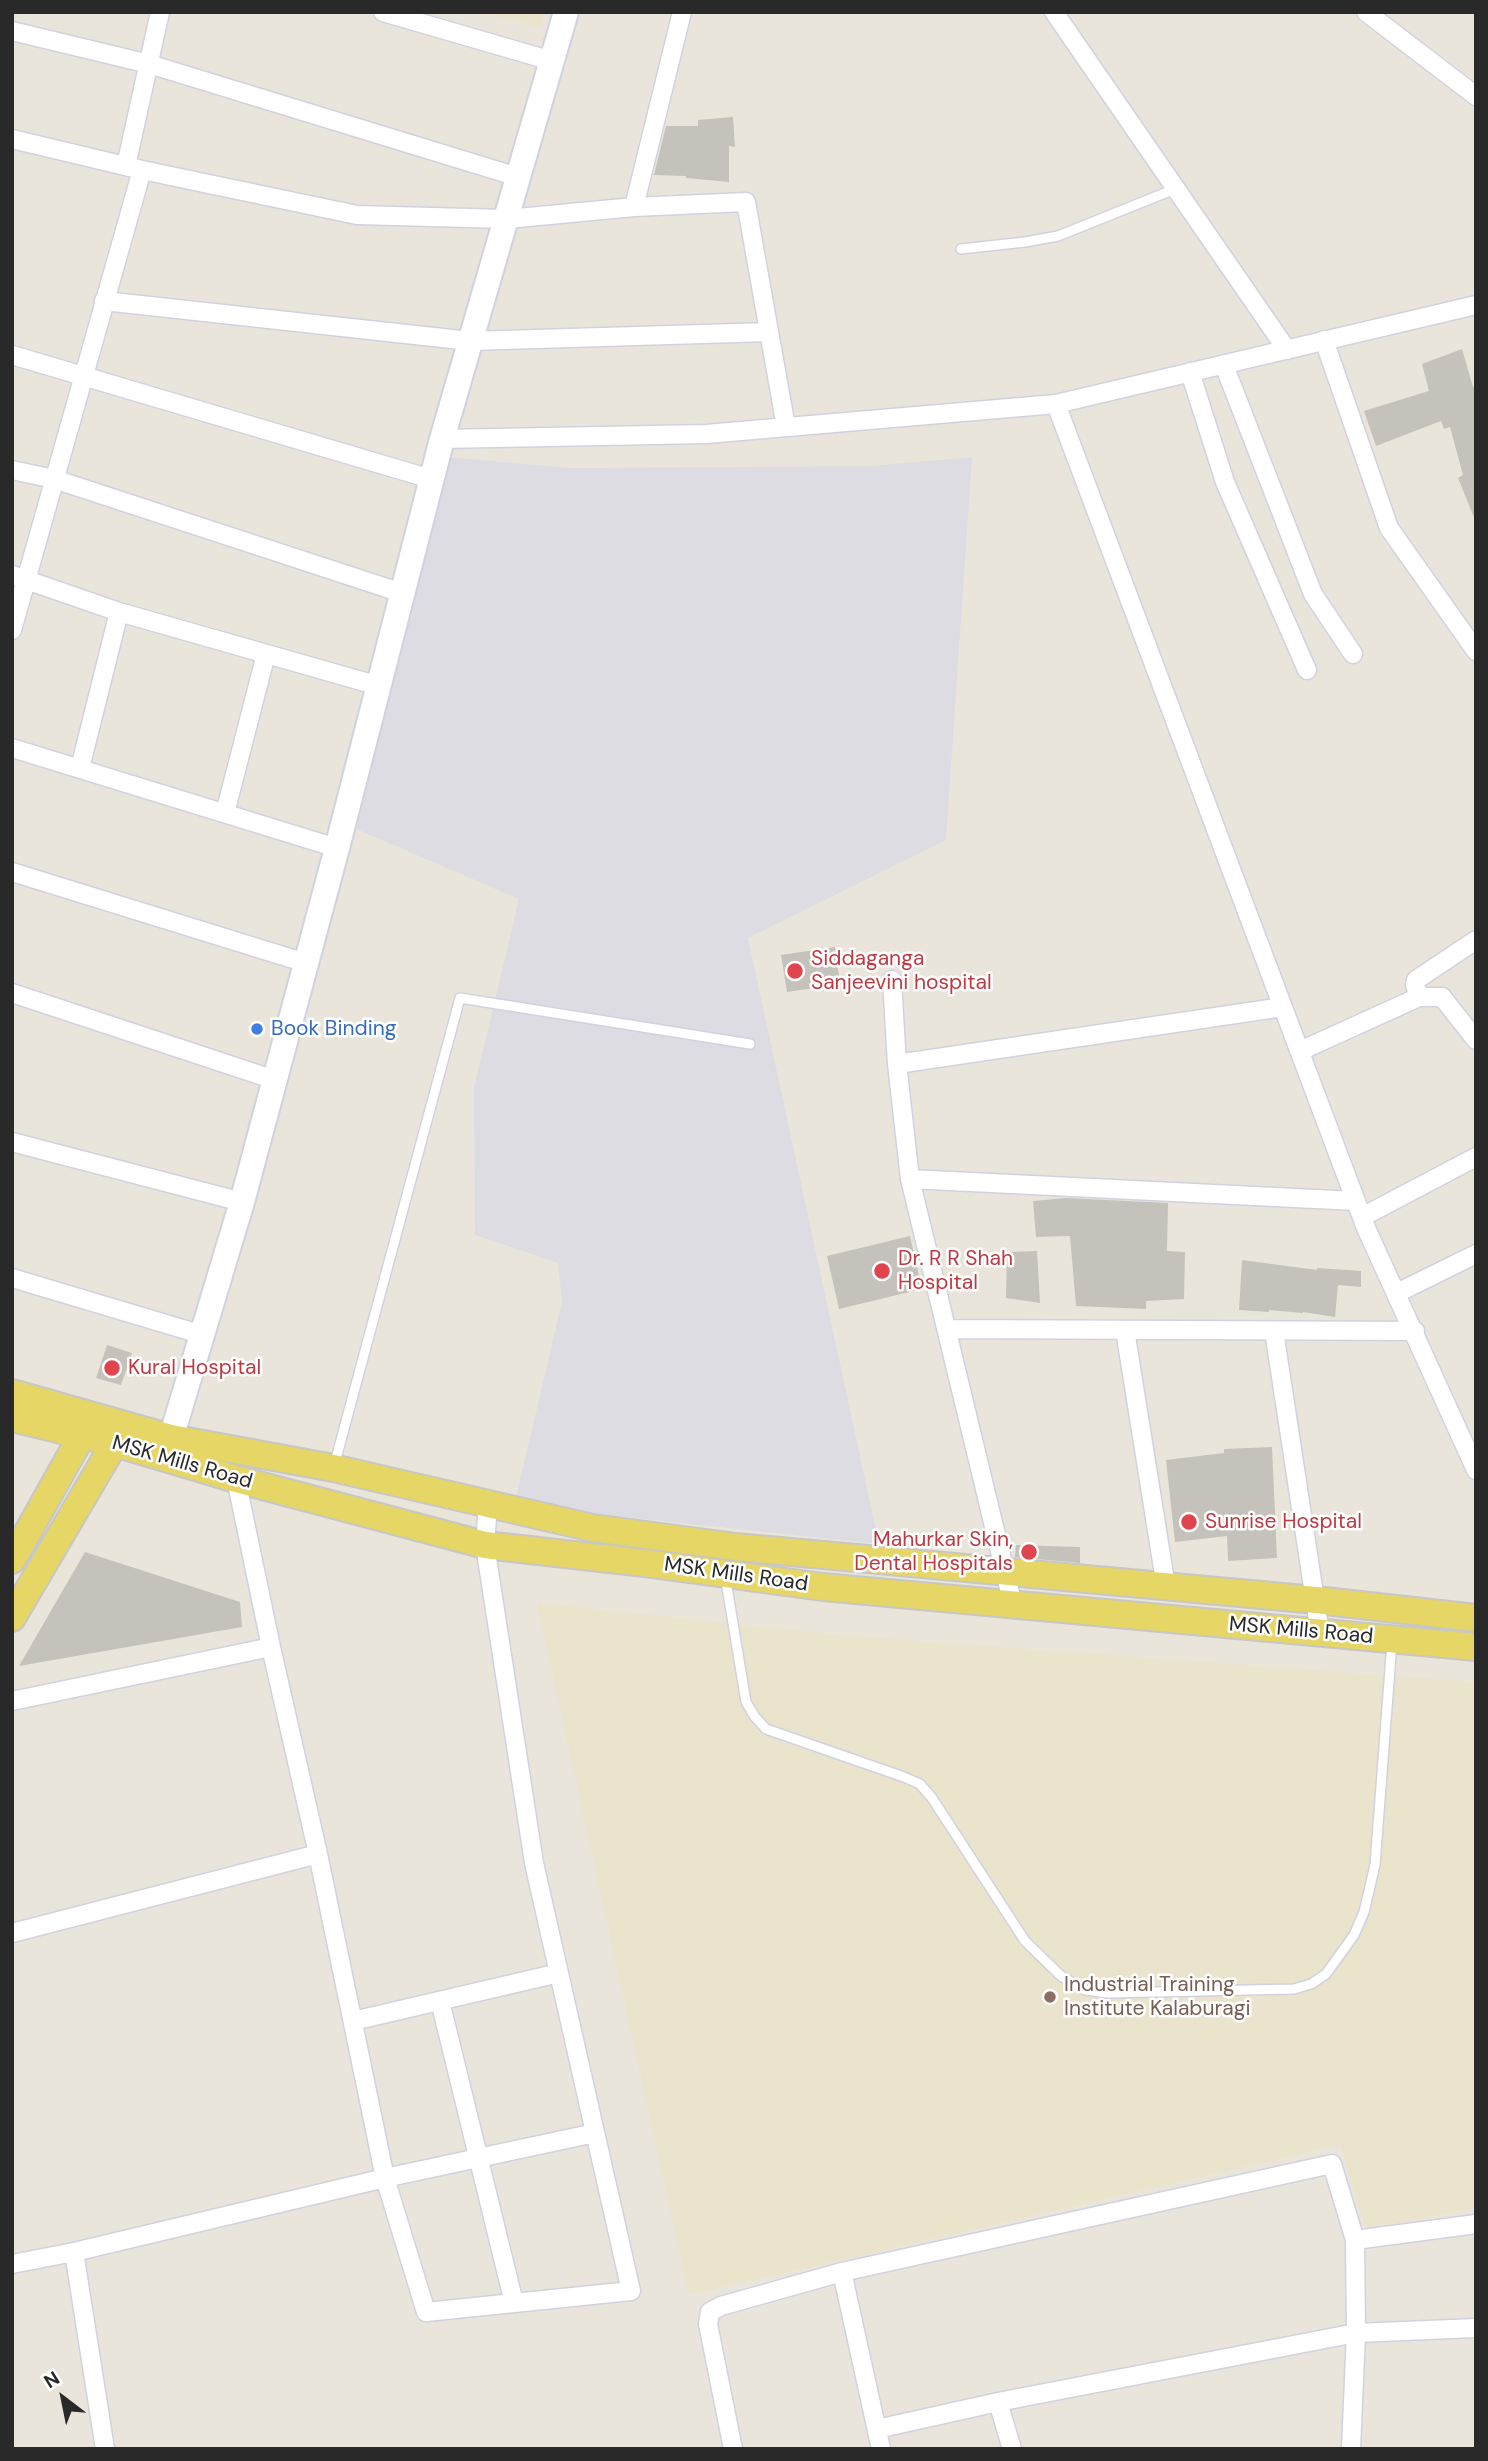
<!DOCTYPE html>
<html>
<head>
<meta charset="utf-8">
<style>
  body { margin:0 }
  #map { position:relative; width:1488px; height:2461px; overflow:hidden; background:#eae5db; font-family:"DM Sans",sans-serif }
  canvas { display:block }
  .frame { position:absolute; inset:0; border:14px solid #292929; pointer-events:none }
  .north { position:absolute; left:28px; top:2363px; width:70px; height:70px; -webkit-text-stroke:5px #fff; paint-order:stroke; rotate:328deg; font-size:19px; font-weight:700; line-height:28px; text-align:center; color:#292929 }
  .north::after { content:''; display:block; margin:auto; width:24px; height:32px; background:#292929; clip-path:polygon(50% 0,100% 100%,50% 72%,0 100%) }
</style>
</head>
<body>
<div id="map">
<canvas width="1488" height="2461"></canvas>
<div class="frame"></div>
<div class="north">N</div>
</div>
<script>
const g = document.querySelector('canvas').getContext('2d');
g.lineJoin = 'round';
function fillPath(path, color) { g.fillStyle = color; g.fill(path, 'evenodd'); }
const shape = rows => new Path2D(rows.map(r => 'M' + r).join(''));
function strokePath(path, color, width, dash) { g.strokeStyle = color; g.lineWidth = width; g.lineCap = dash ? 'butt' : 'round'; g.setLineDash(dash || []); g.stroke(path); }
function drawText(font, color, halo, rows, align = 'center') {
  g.font = font + ' "DM Sans",sans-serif'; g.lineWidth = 5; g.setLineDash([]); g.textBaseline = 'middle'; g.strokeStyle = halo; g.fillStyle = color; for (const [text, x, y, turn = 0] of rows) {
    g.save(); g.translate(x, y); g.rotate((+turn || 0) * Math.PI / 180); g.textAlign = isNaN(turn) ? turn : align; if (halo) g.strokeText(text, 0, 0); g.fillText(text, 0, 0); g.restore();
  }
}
const industrial = shape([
  [447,457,570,468,871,466,972,457,946,840,748,938,879,1544,586,1513,516,1497,562,1302,558,1263,475,1235,474,1088,519,899,356,829]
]);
const education = shape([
  [479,12,544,12,540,27],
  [537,1603,851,1636,1476,1682,1476,2208,1366,2229,1340,2145,689,2295]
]);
const building = shape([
  [733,117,735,147,729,146,729,182,686,178,686,176,654,175,666,126,698,126,698,120],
  [1462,349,1473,387,1476,387,1475,520,1458,478,1463,475,1450,427,1444,429,1441,421,1376,446,1364,411,1429,391,1422,364],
  [835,947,840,984,787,992,781,955],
  [1066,1198,1168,1203,1167,1251,1185,1252,1184,1299,1146,1301,1146,1309,1076,1306,1070,1236,1036,1237,1033,1201],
  [910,1236,922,1289,839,1309,827,1256],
  [1037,1251,1040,1303,1006,1298,1007,1252],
  [1242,1260,1317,1270,1317,1268,1361,1271,1361,1287,1338,1285,1335,1317,1303,1312,1303,1313,1269,1310,1269,1312,1239,1310],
  [107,1345,132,1353,121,1385,96,1378],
  [1272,1447,1277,1558,1228,1561,1227,1536,1175,1542,1166,1460,1224,1453,1224,1449],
  [1016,1545,1080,1547,1080,1563,1015,1557],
  [85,1552,240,1602,242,1627,19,1666]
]);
const lane = shape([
  [961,249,1025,242,1058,236,1175,189],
  [334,1466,460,998,750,1044],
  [725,1575,746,1702,755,1717,766,1729,904,1777,920,1784,932,1798,1025,1941,1061,1976,1085,1990,1108,1993,1294,1989,1311,1984,1326,1974,1354,1935,1364,1912,1375,1865,1392,1642]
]);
const street = shape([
  [383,12,552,61],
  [1054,12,1287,350],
  [1366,12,1476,96],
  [12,31,149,64,518,177],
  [12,139,142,170,357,215,507,219,634,207,746,202,786,427],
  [126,166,160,12],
  [634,207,682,12],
  [104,301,470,341,769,332],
  [1324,340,1389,528,1476,651],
  [12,355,431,479],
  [1224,365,1313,594,1353,654],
  [1190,372,1225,482,1307,670],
  [1056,404,1366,1228,1476,1470],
  [442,439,706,434,1056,404,1476,305],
  [12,470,54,479,402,593],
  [12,575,119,612,379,686],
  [12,630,142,170],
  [12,748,337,848],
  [80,768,119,612],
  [225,813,266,654],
  [12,872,306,963],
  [892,980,897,1064,910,1179,1013,1605],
  [12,993,275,1080],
  [1419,997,1415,985,1416,980,1476,940],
  [1300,1051,1419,997,1442,997,1476,1040],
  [897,1064,1283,1007],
  [12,1142,242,1202],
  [910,1179,1356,1201],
  [1362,1217,1476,1157],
  [12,1278,203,1335],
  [1397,1293,1476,1254],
  [947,1329,1415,1331],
  [1125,1330,1166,1587],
  [1274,1331,1320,1633],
  [236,1479,271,1647,318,1854,385,2178,426,2312,631,2291,534,1863,485,1545,488,1504],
  [12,1701,271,1647],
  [12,1933,318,1854],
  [440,2001,514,2303],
  [353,2021,559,1973],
  [1355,2240,1476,2224],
  [74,2252,105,2449],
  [12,2264,74,2252,385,2178,595,2133],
  [842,2272,881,2449],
  [998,2402,1012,2449],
  [877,2429,998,2402,1356,2333,1476,2328],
  [733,2449,708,2324,710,2312,721,2306,842,2272,1332,2164,1355,2240,1356,2333,1351,2449]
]);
const secondary = shape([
  [168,1458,171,1438,242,1202,337,848,442,439,566,12]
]);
const primary = shape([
  [12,1393,171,1438,333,1468,593,1528,736,1547,1316,1600,1476,1618],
  [12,1418,115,1443,236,1479,485,1545,645,1563,823,1587,1476,1647],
  [12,1560,90,1421],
  [12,1618,123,1429]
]);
const markers = [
  [795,971,9,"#e0444e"],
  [257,1029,7,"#3f7fe0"],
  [882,1271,9,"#e0444e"],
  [112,1368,9,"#e0444e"],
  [1189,1522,9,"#e0444e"],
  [1029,1552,9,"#e0444e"],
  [1050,1997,7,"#8d6e63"]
];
const healthNames = [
  ["Siddaganga",811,959],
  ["Sanjeevini hospital",811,983],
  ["Dr. R R Shah",898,1259],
  ["Hospital",898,1283],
  ["Kural Hospital",128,1368],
  ["Sunrise Hospital",1205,1522],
  ["Mahurkar Skin,",1013,1540,"right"],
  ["Dental Hospitals",1013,1564,"right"]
];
const shopNames = [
  ["Book Binding",271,1029]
];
const streetNames = [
  ["MSK Mills Road",182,1463,16],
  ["MSK Mills Road",736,1575,8],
  ["MSK Mills Road",1301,1631,5]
];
const educationNames = [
  ["Industrial Training",1064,1985],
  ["Institute Kalaburagi",1064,2009]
];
fillPath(industrial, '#dedce3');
fillPath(education, '#eae4cc');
fillPath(building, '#c5c2bb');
strokePath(lane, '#d1d2e0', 12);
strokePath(street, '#d1d2e0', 21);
strokePath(secondary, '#d1d2e0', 28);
strokePath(primary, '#c7c7c7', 30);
strokePath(lane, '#fff', 9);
strokePath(street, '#fff', 18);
strokePath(secondary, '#fff', 24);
strokePath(primary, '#e5d665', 26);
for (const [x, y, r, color] of markers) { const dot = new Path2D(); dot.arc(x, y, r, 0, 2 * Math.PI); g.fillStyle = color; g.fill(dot); strokePath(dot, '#fff', 2.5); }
drawText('21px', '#be3a42', '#fff', healthNames, 'left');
drawText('21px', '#366cbe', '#fff', shopNames, 'left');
drawText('21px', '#292929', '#fff', streetNames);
drawText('21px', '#785e54', '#fff', educationNames, 'left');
</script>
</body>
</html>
